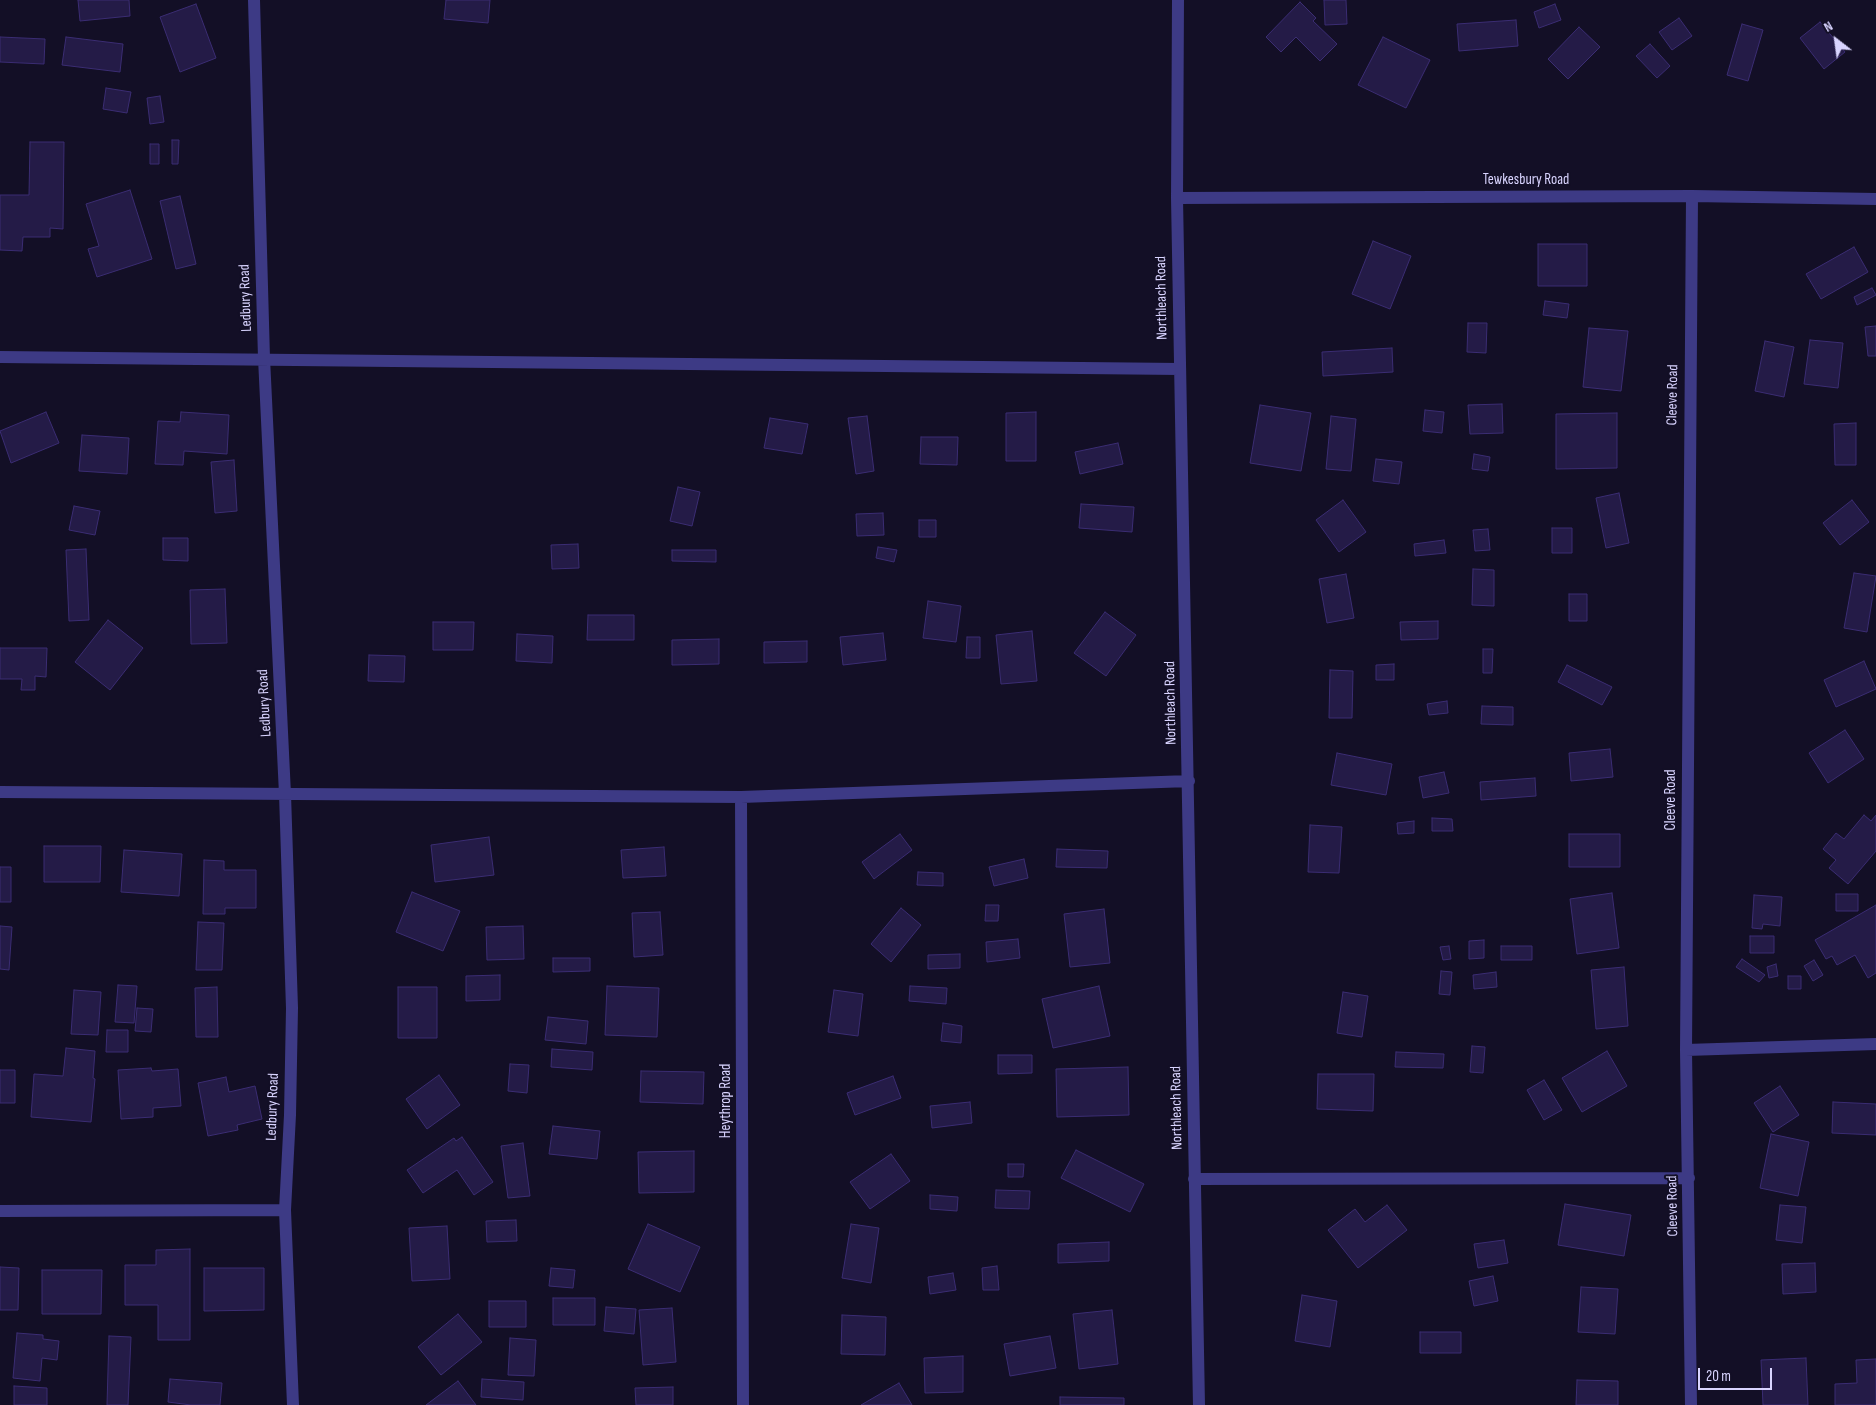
<!DOCTYPE html>
<html>
<head>
<meta charset="utf-8">
<style>
  body { margin:0 }
  #map { position:relative; width:1876px; height:1405px; overflow:hidden; background:#130f26; font-family:"Sofia Sans Condensed",sans-serif }
  canvas { display:block }
  .north { position:absolute; left:1811px; top:15px; width:50px; height:50px; -webkit-text-stroke:4px #130f26; paint-order:stroke; rotate:330deg; font-size:14px; font-weight:700; line-height:20px; text-align:center; color:#d9d4ff }
  .north::after { content:''; display:block; margin:auto; width:18px; height:22px; background:#d9d4ff; clip-path:polygon(50% 0,100% 100%,50% 72%,0 100%) }
  .scale { position:absolute; left:1698px; top:1368px; width:74px; height:22px; box-sizing:border-box; border:2px solid #d9d4ff; border-top:0; padding-left:6px; font-size:15px; line-height:18px; white-space:nowrap; color:#d9d4ff; -webkit-text-stroke:4px #130f26; paint-order:stroke }
</style>
</head>
<body>
<div id="map">
<canvas width="1876" height="1405"></canvas>
<div class="north">N</div>
<div class="scale">20 m</div>
</div>
<script>
const g = document.querySelector('canvas').getContext('2d');
g.lineJoin = 'round';
function fillPath(path, color) { g.fillStyle = color; g.fill(path, 'evenodd'); }
const shape = rows => new Path2D(rows.map(r => 'M' + r).join(''));
function strokePath(path, color, width, dash) { g.strokeStyle = color; g.lineWidth = width; g.lineCap = dash ? 'butt' : 'round'; g.setLineDash(dash || []); g.stroke(path); }
function drawText(font, color, halo, rows, align = 'center') {
  g.font = font + ' "Sofia Sans Condensed",sans-serif'; g.lineWidth = 4; g.setLineDash([]); g.textBaseline = 'middle'; g.strokeStyle = halo; g.fillStyle = color; for (const [text, x, y, turn = 0] of rows) {
    g.save(); g.translate(x, y); g.rotate((+turn || 0) * Math.PI / 180); g.textAlign = isNaN(turn) ? turn : align; if (halo) g.strokeText(text, 0, 0); g.fillText(text, 0, 0); g.restore();
  }
}
const building = shape([
  [78,0,129,0,130,16,80,21,78,0],
  [446,0,490,0,488,23,444,19,446,0],
  [1324,0,1346,0,1347,24,1325,25,1324,0],
  [1300,2,1316,18,1313,21,1337,44,1320,61,1296,37,1281,52,1266,37,1300,2],
  [196,4,216,58,180,72,160,17,196,4],
  [1555,4,1561,20,1539,28,1534,12,1555,4],
  [1679,18,1692,36,1672,50,1659,32,1679,18],
  [1516,20,1518,46,1459,51,1457,24,1516,20],
  [1820,22,1845,52,1824,69,1800,38,1820,22],
  [1742,24,1763,30,1748,81,1727,75,1742,24],
  [1579,27,1600,47,1568,79,1548,59,1579,27],
  [0,37,45,39,44,64,0,62,0,37],
  [66,37,123,44,120,72,62,65,66,37],
  [1383,37,1430,60,1406,108,1358,85,1383,37],
  [1650,44,1670,66,1657,78,1636,56,1650,44],
  [106,88,131,92,127,113,103,109,106,88],
  [160,96,164,122,150,124,147,98,160,96],
  [172,140,179,140,178,164,172,164,172,140],
  [30,142,64,142,63,229,50,228,50,237,23,237,22,251,0,250,0,195,29,195,30,142],
  [150,144,159,144,159,164,150,164,150,144],
  [130,190,152,259,97,277,88,249,99,246,86,204,130,190],
  [180,196,196,264,176,269,160,201,180,196],
  [1373,241,1411,256,1390,309,1352,294,1373,241],
  [1538,244,1587,244,1587,286,1538,286,1538,244],
  [1854,247,1868,272,1821,299,1806,274,1854,247],
  [1872,288,1876,295,1857,305,1854,297,1872,288],
  [1545,301,1569,304,1567,318,1543,315,1545,301],
  [1468,323,1487,323,1486,353,1467,352,1468,323],
  [1876,326,1876,356,1868,356,1865,327,1876,326],
  [1589,328,1628,331,1621,391,1583,387,1589,328],
  [1810,340,1843,343,1838,388,1804,384,1810,340],
  [1765,341,1794,347,1784,397,1755,391,1765,341],
  [1392,348,1393,372,1323,376,1322,352,1392,348],
  [1502,404,1503,433,1470,434,1468,405,1502,404],
  [1260,405,1311,413,1301,471,1250,463,1260,405],
  [1425,410,1444,412,1442,433,1423,431,1425,410],
  [46,412,59,443,11,463,0,431,46,412],
  [181,412,229,415,227,454,184,451,183,465,155,464,158,421,180,422,181,412],
  [1036,412,1036,461,1006,461,1006,413,1036,412],
  [1617,413,1617,468,1556,469,1556,414,1617,413],
  [867,416,874,471,856,474,848,418,867,416],
  [1331,416,1356,419,1351,471,1326,469,1331,416],
  [770,418,808,424,802,454,764,448,770,418],
  [1856,423,1856,465,1835,465,1834,424,1856,423],
  [82,435,129,438,127,474,79,471,82,435],
  [921,437,958,437,957,465,920,464,921,437],
  [1118,443,1123,464,1080,474,1075,452,1118,443],
  [1474,454,1490,457,1488,471,1472,469,1474,454],
  [1376,459,1402,462,1399,484,1373,481,1376,459],
  [234,460,237,511,215,513,211,462,234,460],
  [678,487,700,492,692,526,670,521,678,487],
  [1619,493,1629,543,1606,548,1596,498,1619,493],
  [1343,500,1366,532,1339,552,1316,520,1343,500],
  [1852,500,1869,522,1840,545,1823,523,1852,500],
  [1081,504,1134,507,1132,532,1079,528,1081,504],
  [74,506,100,511,95,535,69,530,74,506],
  [883,513,884,535,857,536,856,514,883,513],
  [919,520,936,520,936,537,919,537,919,520],
  [1552,528,1572,528,1572,553,1552,553,1552,528],
  [1488,529,1490,550,1475,551,1473,530,1488,529],
  [163,538,188,538,188,561,163,560,163,538],
  [1444,540,1446,553,1415,556,1414,544,1444,540],
  [578,544,579,568,552,569,551,545,578,544],
  [878,547,897,550,894,562,876,558,878,547],
  [86,549,89,620,69,621,66,550,86,549],
  [672,550,716,550,716,562,672,561,672,550],
  [1473,569,1494,570,1494,606,1472,605,1473,569],
  [1854,573,1876,576,1867,632,1844,628,1854,573],
  [1346,574,1354,618,1327,623,1319,579,1346,574],
  [225,589,227,643,191,644,190,590,225,589],
  [1569,594,1587,594,1587,621,1569,621,1569,594],
  [928,601,961,606,956,642,923,638,928,601],
  [1105,612,1136,635,1106,676,1074,653,1105,612],
  [588,615,634,615,634,640,587,640,588,615],
  [108,620,143,648,110,690,75,662,108,620],
  [1438,621,1438,639,1401,640,1400,622,1438,621],
  [433,622,474,622,473,650,433,650,433,622],
  [1032,631,1037,681,1001,684,996,635,1032,631],
  [883,633,886,660,843,665,840,637,883,633],
  [517,634,553,636,552,663,516,661,517,634],
  [967,637,980,637,980,658,966,658,967,637],
  [719,639,719,664,672,665,672,640,719,639],
  [807,641,807,662,764,663,764,642,807,641],
  [0,648,47,648,46,677,35,676,35,690,21,690,22,679,0,679,0,648],
  [1483,649,1493,649,1492,673,1483,673,1483,649],
  [369,655,405,656,404,682,368,681,369,655],
  [1864,661,1876,689,1836,707,1824,680,1864,661],
  [1394,664,1394,680,1376,680,1376,665,1394,664],
  [1567,665,1612,687,1602,705,1558,682,1567,665],
  [1330,670,1353,671,1352,718,1329,718,1330,670],
  [1447,701,1448,713,1429,715,1427,704,1447,701],
  [1482,706,1513,707,1513,725,1481,724,1482,706],
  [1845,730,1864,759,1828,783,1809,753,1845,730],
  [1610,749,1613,777,1571,781,1569,753,1610,749],
  [1337,753,1392,764,1386,795,1331,785,1337,753],
  [1444,772,1449,793,1423,798,1419,777,1444,772],
  [1535,778,1536,796,1481,800,1480,782,1535,778],
  [1864,815,1871,821,1876,815,1876,851,1848,884,1829,868,1836,860,1823,849,1836,833,1844,839,1864,815],
  [1432,818,1452,819,1453,831,1432,831,1432,818],
  [1414,821,1414,833,1398,834,1397,823,1414,821],
  [1310,825,1342,827,1339,873,1308,872,1310,825],
  [900,834,912,850,874,879,862,862,900,834],
  [1569,834,1620,834,1620,867,1569,867,1569,834],
  [489,837,494,875,435,882,431,845,489,837],
  [44,846,101,846,100,882,44,882,44,846],
  [664,847,666,876,623,878,621,850,664,847],
  [1057,849,1108,851,1107,868,1056,867,1057,849],
  [124,850,182,854,179,896,121,892,124,850],
  [1024,859,1028,878,994,886,989,867,1024,859],
  [204,860,224,861,224,870,256,870,256,908,225,908,225,914,203,914,204,860],
  [0,867,11,867,11,902,0,902,0,867],
  [918,872,943,873,943,886,917,885,918,872],
  [412,892,460,911,443,951,396,932,412,892],
  [1612,893,1619,948,1577,954,1570,899,1612,893],
  [1836,894,1858,894,1858,911,1836,911,1836,894],
  [1754,895,1782,897,1780,926,1763,924,1762,929,1752,928,1754,895],
  [986,905,999,905,998,921,985,921,986,905],
  [1876,905,1876,973,1868,978,1855,955,1837,965,1832,956,1826,959,1815,940,1876,905],
  [901,908,921,925,891,962,871,944,901,908],
  [1104,909,1110,963,1070,967,1064,914,1104,909],
  [660,912,663,955,634,957,632,913,660,912],
  [198,922,224,923,222,970,196,970,198,922],
  [0,926,12,927,9,970,0,969,0,926],
  [523,926,524,959,487,960,486,927,523,926],
  [1750,936,1774,936,1774,953,1750,953,1750,936],
  [1018,939,1020,958,987,962,986,942,1018,939],
  [1484,940,1484,958,1469,959,1469,941,1484,940],
  [1449,946,1451,959,1443,960,1440,947,1449,946],
  [1501,946,1532,946,1532,960,1501,960,1501,946],
  [960,954,960,968,928,969,928,955,960,954],
  [553,958,590,958,590,971,553,972,553,958],
  [1742,959,1765,975,1759,982,1736,967,1742,959],
  [1814,960,1823,975,1813,981,1804,966,1814,960],
  [1776,964,1778,976,1769,978,1767,967,1776,964],
  [1624,967,1628,1026,1596,1029,1591,970,1624,967],
  [1441,971,1452,972,1450,995,1439,994,1441,971],
  [1496,972,1497,987,1474,989,1473,975,1496,972],
  [500,975,500,1000,466,1001,466,976,500,975],
  [1788,976,1801,976,1801,989,1788,989,1788,976],
  [118,985,137,986,134,1023,115,1022,118,985],
  [607,986,659,988,657,1037,605,1035,607,986],
  [910,986,947,988,946,1004,909,1001,910,986],
  [1099,986,1110,1036,1053,1048,1042,999,1099,986],
  [217,987,218,1037,196,1037,195,988,217,987],
  [398,987,437,987,437,1038,398,1038,398,987],
  [74,990,101,992,98,1035,71,1034,74,990],
  [834,990,863,994,858,1036,828,1032,834,990],
  [1343,992,1368,996,1362,1037,1337,1033,1343,992],
  [137,1008,153,1009,151,1032,135,1031,137,1008],
  [548,1017,588,1021,586,1044,545,1040,548,1017],
  [943,1023,962,1026,961,1043,941,1041,943,1023],
  [107,1030,128,1030,128,1052,106,1052,107,1030],
  [1472,1046,1485,1047,1483,1073,1470,1072,1472,1046],
  [66,1048,95,1051,93,1078,95,1079,91,1122,31,1117,34,1074,63,1076,66,1048],
  [552,1049,593,1052,592,1070,551,1067,552,1049],
  [1607,1051,1627,1086,1582,1112,1562,1078,1607,1051],
  [1396,1052,1444,1054,1443,1068,1395,1067,1396,1052],
  [998,1055,1032,1055,1032,1073,998,1074,998,1055],
  [510,1064,529,1065,527,1093,508,1091,510,1064],
  [1128,1067,1129,1115,1057,1117,1056,1069,1128,1067],
  [151,1068,152,1071,178,1069,181,1106,153,1108,153,1117,121,1119,118,1070,151,1068],
  [0,1070,15,1070,15,1103,0,1103,0,1070],
  [641,1071,704,1072,703,1104,640,1102,641,1071],
  [1318,1074,1374,1074,1373,1111,1317,1109,1318,1074],
  [439,1075,460,1105,427,1129,406,1099,439,1075],
  [893,1076,901,1098,855,1115,847,1093,893,1076],
  [226,1077,229,1092,255,1086,262,1119,237,1125,238,1130,208,1136,198,1083,226,1077],
  [1544,1080,1562,1110,1544,1120,1527,1090,1544,1080],
  [1780,1086,1799,1115,1773,1132,1754,1103,1780,1086],
  [970,1102,972,1123,932,1128,930,1106,970,1102],
  [1833,1102,1876,1104,1876,1135,1832,1133,1833,1102],
  [553,1126,600,1131,597,1159,549,1154,553,1126],
  [1771,1134,1809,1142,1798,1196,1760,1188,1771,1134],
  [462,1137,493,1182,474,1195,457,1170,423,1193,407,1170,454,1138,456,1141,462,1137],
  [523,1143,530,1196,508,1198,501,1146,523,1143],
  [1076,1150,1144,1184,1130,1212,1061,1178,1076,1150],
  [694,1151,694,1192,639,1193,638,1152,694,1151],
  [891,1154,910,1181,870,1209,850,1182,891,1154],
  [1008,1164,1024,1164,1023,1177,1008,1177,1008,1164],
  [996,1190,1030,1191,1029,1209,995,1208,996,1190],
  [930,1195,958,1197,957,1211,930,1209,930,1195],
  [1565,1204,1631,1215,1624,1256,1558,1245,1565,1204],
  [1387,1205,1407,1230,1358,1268,1328,1230,1355,1209,1365,1222,1387,1205],
  [1780,1205,1806,1207,1802,1243,1776,1240,1780,1205],
  [516,1220,517,1241,487,1242,486,1221,516,1220],
  [648,1224,700,1247,680,1292,628,1269,648,1224],
  [851,1224,879,1228,871,1283,842,1278,851,1224],
  [447,1226,450,1279,412,1281,409,1228,447,1226],
  [1504,1240,1508,1263,1478,1268,1474,1244,1504,1240],
  [1109,1242,1109,1261,1058,1263,1058,1244,1109,1242],
  [190,1249,190,1340,158,1340,158,1305,125,1305,125,1265,156,1265,156,1250,190,1249],
  [1815,1263,1816,1292,1783,1294,1782,1264,1815,1263],
  [997,1266,999,1290,983,1290,982,1268,997,1266],
  [0,1267,19,1268,18,1310,0,1310,0,1267],
  [204,1268,264,1268,264,1310,204,1311,204,1268],
  [551,1268,575,1270,573,1288,549,1286,551,1268],
  [42,1270,102,1270,101,1314,42,1314,42,1270],
  [953,1273,956,1290,930,1294,928,1277,953,1273],
  [1493,1276,1498,1301,1474,1306,1469,1281,1493,1276],
  [1581,1287,1618,1289,1615,1334,1578,1332,1581,1287],
  [1302,1295,1337,1301,1330,1347,1295,1341,1302,1295],
  [553,1298,595,1298,595,1325,553,1325,553,1298],
  [489,1301,526,1301,526,1327,489,1327,489,1301],
  [606,1307,636,1309,634,1334,604,1331,606,1307],
  [672,1308,676,1362,643,1365,639,1310,672,1308],
  [1112,1310,1118,1364,1079,1369,1073,1314,1112,1310],
  [458,1314,482,1342,441,1375,418,1347,458,1314],
  [842,1315,886,1317,885,1355,841,1354,842,1315],
  [1420,1332,1461,1332,1461,1353,1420,1353,1420,1332],
  [17,1333,43,1335,43,1339,59,1341,57,1360,42,1358,40,1381,13,1378,17,1333],
  [109,1336,131,1337,128,1405,107,1405,109,1336],
  [1050,1336,1056,1368,1010,1376,1004,1344,1050,1336],
  [510,1338,536,1340,534,1376,508,1375,510,1338],
  [963,1356,963,1392,925,1393,924,1358,963,1356],
  [1806,1358,1808,1405,1763,1405,1761,1360,1806,1358],
  [1876,1359,1876,1405,1835,1405,1835,1384,1857,1383,1856,1360,1876,1359],
  [170,1379,222,1383,220,1405,191,1405,168,1402,170,1379],
  [482,1379,524,1382,523,1400,481,1397,482,1379],
  [1577,1380,1618,1381,1618,1405,1576,1405,1577,1380],
  [458,1381,476,1405,426,1405,458,1381],
  [899,1383,912,1405,861,1405,899,1383],
  [14,1386,47,1388,47,1405,14,1405,14,1386],
  [673,1387,673,1405,636,1405,635,1388,673,1387],
  [1060,1397,1124,1398,1124,1405,1060,1405,1060,1397]
]);
const minor = shape([
  [254,0,264,358,285,794,292,1008,290,1115,285,1210,293,1405],
  [1178,0,1177,198,1199,1405],
  [1177,198,1692,196,1876,199],
  [0,357,1180,369],
  [0,792,741,797,1189,781],
  [741,797,743,1405],
  [1686,1050,1876,1044],
  [1194,1179,1689,1178],
  [0,1211,285,1210],
  [1691,1405,1686,1050,1692,196]
]);
const streetNames = [
  ["Tewkesbury Road",1526,180],
  ["Ledbury Road",246,298,-92],
  ["Northleach Road",1162,298,-91],
  ["Cleeve Road",1673,395,-89],
  ["Ledbury Road",265,703,-93],
  ["Northleach Road",1171,703,-91],
  ["Cleeve Road",1671,800,-90],
  ["Heythrop Road",726,1101,-90],
  ["Ledbury Road",273,1107,-88],
  ["Northleach Road",1177,1108,-91],
  ["Cleeve Road",1673,1206,-91]
];
fillPath(building, '#241b47');
strokePath(building, '#3b2d73', 1);
strokePath(minor, '#3d3a85', 12);
drawText('15px', '#d9d4ff', '#130f26', streetNames);
</script>
</body>
</html>
